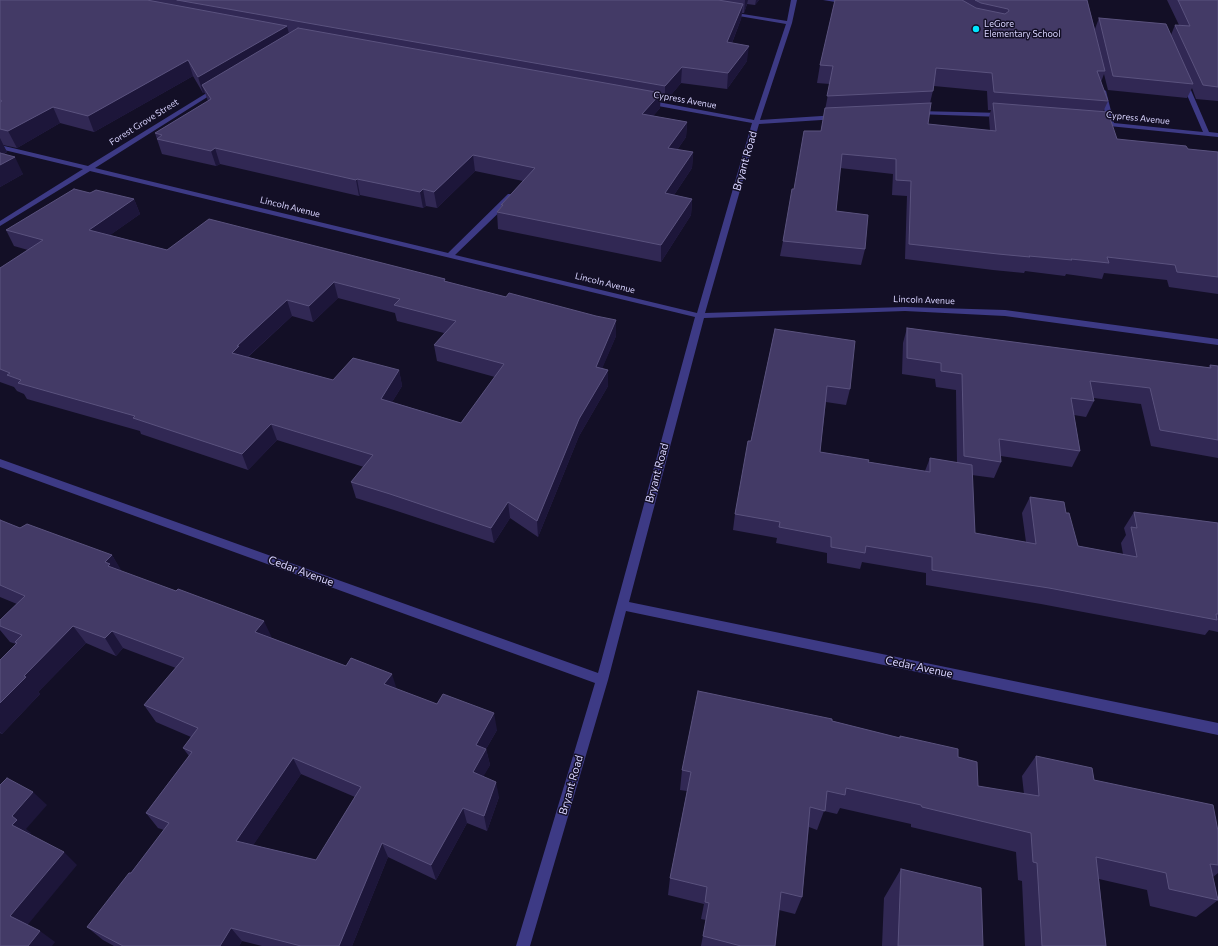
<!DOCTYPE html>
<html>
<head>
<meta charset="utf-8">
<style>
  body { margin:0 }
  canvas { display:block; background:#130f26 }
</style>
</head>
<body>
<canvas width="1218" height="946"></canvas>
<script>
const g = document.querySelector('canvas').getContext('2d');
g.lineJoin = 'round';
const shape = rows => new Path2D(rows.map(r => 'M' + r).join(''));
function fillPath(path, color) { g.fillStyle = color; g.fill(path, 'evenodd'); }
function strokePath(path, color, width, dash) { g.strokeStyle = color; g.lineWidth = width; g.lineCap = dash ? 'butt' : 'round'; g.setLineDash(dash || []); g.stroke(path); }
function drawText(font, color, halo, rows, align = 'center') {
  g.font = font + ' Commissioner,sans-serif'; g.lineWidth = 3; g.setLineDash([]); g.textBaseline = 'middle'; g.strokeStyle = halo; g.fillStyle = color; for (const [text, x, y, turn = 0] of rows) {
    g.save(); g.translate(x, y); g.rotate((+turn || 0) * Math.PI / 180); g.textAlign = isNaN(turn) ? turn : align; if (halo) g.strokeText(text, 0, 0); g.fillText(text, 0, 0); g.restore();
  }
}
const minor = shape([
  [791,0,797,0,792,23,760,120,837,115,840,117,837,119,759,124,705,313,905,307,1005,310,1218,339,1218,345,1005,316,905,311,704,318,629,602,1218,723,1218,735,626,611,608,680,530,946,516,946,595,683,0,467,0,459,598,673,695,317,90,171,0,226,0,221,83,169,0,149,0,145,88,166,218,86,221,88,220,89,95,168,448,253,508,194,511,194,515,196,514,198,455,255,697,313,752,123,647,104,644,102,647,100,754,120,786,24,727,14,730,12,787,21,791,0],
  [823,0,843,0,851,2,848,4,823,0],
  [1184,79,1187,81,1209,132,1218,133,1218,137,1099,125,1096,123,1099,121,1107,122,1100,91,1103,89,1106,91,1114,123,1203,132,1181,81,1184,79],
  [917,111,1003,113,1006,115,1003,117,915,114,915,112,917,111]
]);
const wall = shape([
  [0,0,759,0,755,5,747,4,744,13,742,13,741,19,732,43,747,61,727,89,681,83,665,102,660,101,660,108,653,116,687,122,686,137,677,150,693,152,692,168,674,195,692,199,691,215,661,262,498,229,497,212,501,207,501,205,523,181,475,171,437,208,426,206,423,208,360,195,359,196,220,164,216,166,162,154,155,133,208,101,205,93,203,93,193,76,94,132,60,123,17,148,3,145,7,152,4,154,23,174,0,187],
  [835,0,1087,0,1095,29,1099,18,1171,35,1175,25,1179,25,1167,0,1218,0,1218,101,1196,99,1192,88,1187,98,1108,90,1104,74,1101,82,1108,101,1103,112,1117,139,1188,149,1218,152,1218,294,1169,287,1167,280,1104,273,1102,279,1066,274,1065,276,1025,271,1024,273,993,270,905,259,907,196,892,195,893,174,840,168,836,211,865,249,861,265,780,256,783,241,794,189,821,131,830,84,817,83,820,65],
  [934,86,987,91,988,110,991,110,989,117,990,131,928,124,930,103],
  [90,193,134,199,140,214,110,235,167,250,445,279,445,281,616,336,602,368,608,370,608,386,579,436,538,537,510,518,494,543,394,510,356,498,351,482,364,467,277,440,248,470,141,434,140,431,27,399,24,394,17,391,14,387,0,382,0,268,28,250,14,246,6,230],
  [338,298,395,313,397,321,444,333,434,345,437,361,495,377,461,423,392,402,402,386,399,370,333,380,248,357,292,316,313,322],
  [907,328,1208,368,1210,365,1218,366,1218,458,1151,446,1141,404,1094,398,1094,401,1086,417,1074,415,1080,451,1072,467,1001,456,1001,462,994,478,972,475,975,533,1026,542,1022,513,1030,497,1066,513,1078,546,1123,554,1121,543,1126,535,1124,528,1134,512,1218,523,1218,632,1209,630,1205,635,1041,604,926,585,926,573,862,562,860,569,827,563,827,553,776,543,777,538,733,530,735,514,775,329,850,389,846,405,826,402,820,452,868,462,925,471,930,458,957,463,956,390,936,387,935,379,902,374,903,343],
  [0,520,20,528,112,555,121,571,272,638,497,730,486,749,490,765,483,776,499,797,487,831,467,823,436,880,388,857,352,946,262,946,242,941,239,946,114,946,103,940,87,927,131,873,164,830,158,828,146,813,189,756,183,748,191,737,156,722,144,705,176,668,123,648,116,656,86,643,38,692,40,694,2,734,0,733,0,660,16,644,10,642,0,630,0,620,17,604,0,597],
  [301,774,355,797,316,860,253,845],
  [832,721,899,738,900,736,958,757,978,786,1024,794,1022,776,1036,756,1218,831,1218,873,1213,877,1218,900,1196,917,1150,906,1147,890,1099,879,1106,946,1025,946,1022,881,1018,880,1016,852,911,827,911,824,840,808,837,814,824,811,817,830,809,827,802,897,795,914,779,910,775,946,701,946,706,920,701,919,704,904,668,895,670,878,687,791,680,790,682,770],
  [901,869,983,946,882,946,884,898]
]);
const shadedWall = shape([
  [745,0,748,0,747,4,744,13],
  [756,0,759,0,755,5],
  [743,4,741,19,726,58,727,42],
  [287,26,291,41,202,85,205,93,203,93,198,77],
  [749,46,747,61,727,89,728,73],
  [188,60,193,76,94,132,88,116],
  [682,67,681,83,665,102,665,86],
  [661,93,660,108,642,129,642,114],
  [53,107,60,123,17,148,8,131],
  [687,122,686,137,667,164,668,148],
  [0,138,7,152,0,155],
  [215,148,220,164,216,166,211,151],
  [693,152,692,168,664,210,665,193],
  [473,155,475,171,437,208,434,192],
  [15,157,23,174,0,187,0,165],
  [357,179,360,195,359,196,356,180],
  [423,189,426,206,423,208,420,192],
  [134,199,140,214,96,245,89,230],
  [692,199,691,215,661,262,661,245],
  [334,282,338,298,313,322,309,306],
  [287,300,292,316,244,360,232,353,237,346],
  [616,320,616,336,596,383,596,367],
  [399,370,402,386,384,415,381,399],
  [608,370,608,386,579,436,538,537,537,521,579,419],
  [271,424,277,440,248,470,242,454],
  [508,502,510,518,494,543,491,528],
  [112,555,123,573,118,578,105,562],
  [264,621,272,638,255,632],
  [73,626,86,643,38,692,40,694,2,734,0,732,0,703,24,676],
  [112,631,123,648,116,656,105,638],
  [392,674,397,690,384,684],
  [494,713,497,730,479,761,476,745],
  [486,749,490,765,477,788,473,772],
  [293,758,301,774,246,856,236,841],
  [496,782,499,797,487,831,484,816],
  [33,792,47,805,26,829,31,833,26,838,12,825,12,816],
  [463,808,467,823,436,880,431,865],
  [382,843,388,857,352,946,339,946],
  [64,852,77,865,25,928,10,916],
  [231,928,242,941,239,946,220,946],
  [40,931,55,942,52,946,28,946]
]);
const building = shape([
  [0,0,147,0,287,26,198,77,188,60,88,116,53,107,8,131,0,129,0,102,2,101,0,100,0,0],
  [177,0,718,0,743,4,727,42,749,46,728,73,682,67,665,86,177,0],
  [835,0,962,0,976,8,1005,14,1009,11,1008,9,981,3,975,0,1087,0,1105,71,1097,71,1108,101,994,92,992,73,936,68,933,91,827,96,833,66,820,65,835,0],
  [1178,0,1218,0,1218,87,1203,85,1175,25,1190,26,1178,0],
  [1099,18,1166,24,1193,84,1113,76,1099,18],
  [298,28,661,93,642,114,687,122,668,148,693,152,665,193,692,199,661,245,497,212,503,205,501,205,535,168,473,155,434,192,423,189,420,192,357,179,356,180,215,148,211,151,157,139,162,135,155,133,211,99,202,85,298,28],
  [931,103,928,124,996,131,993,103,1108,112,1117,139,1186,146,1188,149,1218,152,1218,277,1177,272,1175,265,1107,257,1109,263,1071,259,1072,260,1029,256,1030,257,998,254,909,244,911,181,896,180,896,159,842,154,836,211,868,215,865,249,783,241,792,189,794,189,804,131,821,131,825,108,931,103],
  [0,153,15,157,0,165,0,153],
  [74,189,90,193,96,190,134,199,89,230,167,250,209,219,445,279,444,281,506,297,509,293,596,316,616,320,596,367,608,370,579,419,537,521,508,502,491,528,390,494,351,482,373,455,271,424,242,454,133,418,135,416,18,383,21,380,7,375,10,373,0,369,0,268,43,240,6,230,74,189],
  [334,282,400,299,394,305,456,321,434,345,504,364,461,423,381,399,399,370,353,358,333,380,232,353,239,346,237,346,287,300,309,306,334,282],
  [907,328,1211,368,1210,365,1218,366,1218,440,1160,430,1150,388,1090,381,1094,401,1071,398,1080,451,999,439,1001,462,964,456,962,374,941,371,941,363,907,358,907,328],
  [775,329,855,341,850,389,827,386,820,452,869,460,868,462,930,472,930,458,972,465,975,533,1036,544,1030,497,1064,502,1066,513,1069,513,1078,546,1137,557,1131,527,1137,528,1134,512,1218,523,1218,614,1216,614,1217,620,1049,588,932,570,932,557,866,546,865,553,831,547,831,537,779,527,780,522,735,514,748,441,751,441,775,329],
  [0,520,20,528,27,524,112,555,105,562,110,564,108,566,176,591,178,589,264,621,255,632,346,666,351,658,392,674,384,684,437,704,443,694,494,713,476,745,486,749,473,772,496,782,484,816,463,808,431,865,382,843,339,946,301,946,231,928,220,946,123,946,87,927,129,873,131,873,169,823,146,813,192,752,183,748,198,728,144,705,184,658,112,631,105,638,73,626,24,676,26,677,0,703,0,660,17,643,15,642,22,635,0,626,0,620,25,596,0,585,0,520],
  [293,758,361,787,316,860,236,841,293,758],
  [698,691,832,719,832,721,900,738,900,736,958,749,958,757,977,762,978,786,1039,796,1036,756,1092,768,1094,780,1213,805,1218,831,1218,865,1210,864,1218,900,1169,889,1166,873,1096,857,1106,946,1042,946,1037,863,1033,862,1031,833,922,807,921,805,846,788,845,795,827,791,825,811,810,807,802,897,781,892,775,946,741,946,703,936,709,903,705,902,707,887,670,878,691,772,682,770,698,691],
  [7,778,33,792,12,816,17,820,12,825,64,852,10,916,40,931,28,946,0,946,0,785,7,778],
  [901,869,981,888,983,946,898,946,901,869]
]);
const markers = [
  [976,29,4,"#00e5ff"]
];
const farPoinames = [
  ["LeGore",984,24],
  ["Elementary School",984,34]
];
const farStreetnames = [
  ["Cypress Avenue",685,100,10],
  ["Cypress Avenue",1138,118,6],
  ["Forest Grove Street",144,122,-32],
  ["Lincoln Avenue",290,207,14],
  ["Lincoln Avenue",605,283,14],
  ["Lincoln Avenue",924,300,2]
];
const streetNames = [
  ["Bryant Road",745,161,-74],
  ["Bryant Road",657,473,-75],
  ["Cedar Avenue",301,571,20],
  ["Cedar Avenue",919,667,12],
  ["Bryant Road",571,785,-74]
];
fillPath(minor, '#3d3a85');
fillPath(wall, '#312854');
fillPath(shadedWall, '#1d163a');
fillPath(building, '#433a66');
strokePath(building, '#5a527e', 1);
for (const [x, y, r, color] of markers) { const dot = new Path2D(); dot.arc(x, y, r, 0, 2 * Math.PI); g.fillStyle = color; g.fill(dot); strokePath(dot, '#130f26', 1.5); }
drawText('9px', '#d9d4ff', '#130f26', farPoinames, 'left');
drawText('9px', '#d9d4ff', '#130f26', farStreetnames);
drawText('11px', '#d9d4ff', '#130f26', streetNames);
</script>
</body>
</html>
